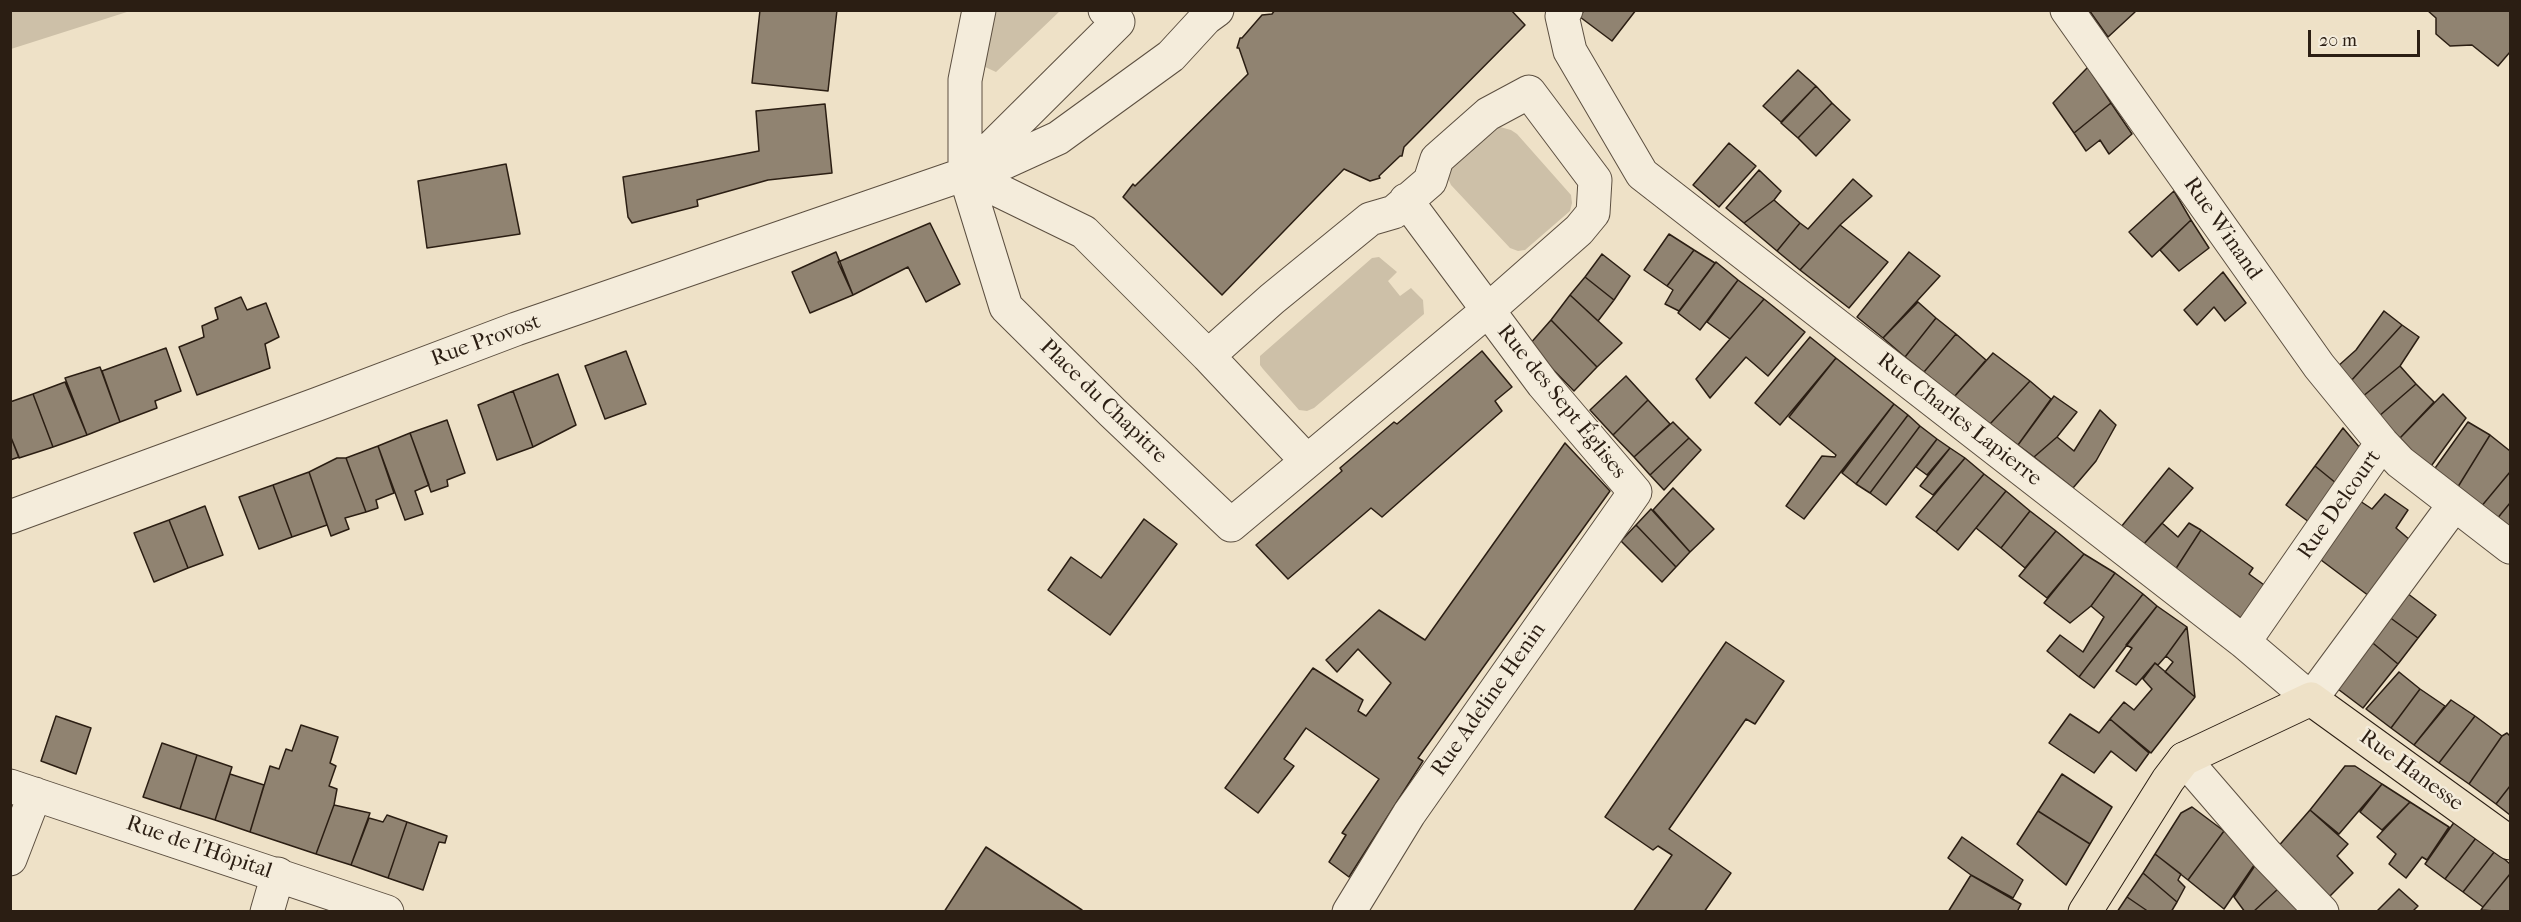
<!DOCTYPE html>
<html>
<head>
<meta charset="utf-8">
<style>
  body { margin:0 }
  #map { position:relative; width:2521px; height:922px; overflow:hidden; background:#eee1c7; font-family:"IM FELL French Canon",serif }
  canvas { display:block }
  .frame { position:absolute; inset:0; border:12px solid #2b1e13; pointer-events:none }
  .scale { position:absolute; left:2308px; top:30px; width:112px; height:27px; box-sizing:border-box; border:3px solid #2b1e13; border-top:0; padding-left:8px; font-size:18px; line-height:21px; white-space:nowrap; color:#2b1e13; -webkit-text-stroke:4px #f4ecdb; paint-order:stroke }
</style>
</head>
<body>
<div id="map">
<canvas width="2521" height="922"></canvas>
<div class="frame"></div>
<div class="scale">20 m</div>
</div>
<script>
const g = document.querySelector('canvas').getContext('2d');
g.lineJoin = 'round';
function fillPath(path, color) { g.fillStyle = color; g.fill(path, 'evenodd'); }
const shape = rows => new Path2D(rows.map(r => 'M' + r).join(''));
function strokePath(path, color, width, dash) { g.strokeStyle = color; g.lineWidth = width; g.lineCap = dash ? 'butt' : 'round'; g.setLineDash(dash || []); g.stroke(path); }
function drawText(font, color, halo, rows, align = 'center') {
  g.font = font + ' "IM FELL French Canon",serif'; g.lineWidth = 5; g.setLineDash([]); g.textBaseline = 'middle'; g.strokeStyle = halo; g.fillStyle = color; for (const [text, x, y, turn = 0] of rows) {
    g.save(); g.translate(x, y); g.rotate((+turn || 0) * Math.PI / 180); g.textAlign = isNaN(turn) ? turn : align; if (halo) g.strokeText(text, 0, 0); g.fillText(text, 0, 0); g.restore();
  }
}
const green = shape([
  [11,10,130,10,130,11,11,49],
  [990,11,1060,11,996,72,983,66],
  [1500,127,1511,130,1517,134,1571,195,1572,203,1570,211,1525,250,1518,251,1510,248,1451,185,1447,176,1449,169],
  [1379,257,1397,272,1388,281,1400,296,1411,288,1423,300,1424,314,1314,408,1307,411,1299,410,1263,369,1260,365,1260,356,1372,258]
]);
const building = shape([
  [760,10,837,10,828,91,752,83,760,10],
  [1275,10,1511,10,1525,25,1404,147,1402,156,1400,156,1379,176,1380,178,1370,181,1344,169,1222,295,1123,197,1133,184,1135,186,1248,74,1239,48,1237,48,1240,38,1242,38,1262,15,1272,14,1275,10],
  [1584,10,1636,10,1612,41,1580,17,1584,10],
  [2089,10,2134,10,2135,12,2108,37,2089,10],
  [2427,10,2510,10,2510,52,2498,66,2472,45,2450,46,2436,34,2436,18,2427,10],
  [2088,67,2111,103,2074,133,2053,103,2088,67],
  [1798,70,1816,86,1781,122,1763,106,1798,70],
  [1816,86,1832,103,1798,138,1781,123,1816,86],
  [1832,103,1850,120,1816,156,1798,138,1832,103],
  [2111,103,2132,134,2109,154,2100,140,2086,151,2074,133,2111,103],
  [825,104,832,173,768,180,697,200,698,206,632,223,628,217,623,177,759,151,756,111,825,104],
  [1729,143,1756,166,1719,207,1693,185,1729,143],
  [506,164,520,234,427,248,418,181,506,164],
  [1759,170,1781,191,1774,200,1744,223,1726,208,1759,170],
  [1853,179,1872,196,1840,225,1800,270,1777,251,1800,223,1808,229,1853,179],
  [2174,191,2191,220,2152,257,2129,232,2174,191],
  [1774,200,1800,223,1777,251,1744,223,1774,200],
  [2191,220,2209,248,2179,271,2160,250,2191,220],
  [930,223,960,284,926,302,908,267,853,295,838,262,930,223],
  [1840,225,1888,262,1849,308,1800,270,1840,225],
  [1669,234,1694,250,1667,286,1644,270,1669,234],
  [1694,250,1715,263,1679,311,1665,304,1673,290,1667,286,1694,250],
  [836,252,853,295,810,313,792,272,836,252],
  [1909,252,1940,276,1883,338,1857,317,1909,252],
  [1602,254,1630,276,1614,300,1585,277,1602,254],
  [1716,262,1738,280,1700,330,1678,313,1716,262],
  [2223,272,2246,303,2225,321,2214,307,2197,325,2184,310,2223,272],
  [1585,277,1614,300,1598,321,1570,295,1585,277],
  [1738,280,1764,299,1730,339,1707,322,1738,280],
  [1570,295,1622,343,1597,367,1551,320,1570,295],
  [241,297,247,310,266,303,279,337,265,344,270,368,197,395,179,347,204,337,202,326,218,319,215,308,241,297],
  [1764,299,1805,332,1768,376,1746,357,1710,398,1696,379,1764,299],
  [1918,302,1936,318,1905,357,1883,338,1918,302],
  [2384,311,2402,325,2350,382,2337,367,2356,350,2384,311],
  [1936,318,1956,334,1924,372,1905,357,1936,318],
  [1551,320,1597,367,1574,391,1529,345,1551,320],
  [2402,325,2419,337,2400,366,2362,397,2350,382,2402,325],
  [1956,334,1986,360,1954,397,1924,372,1956,334],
  [1810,337,1836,358,1780,425,1755,403,1810,337],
  [166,348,181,391,155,401,157,408,120,422,102,371,166,348],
  [626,351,646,404,605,419,585,366,626,351],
  [1482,351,1512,387,1495,401,1502,411,1382,517,1371,508,1288,579,1256,545,1342,471,1340,468,1394,422,1397,424,1482,351],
  [1993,353,2030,381,1990,424,1954,397,1993,353],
  [1836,358,1894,404,1804,519,1786,506,1822,456,1835,457,1836,455,1789,417,1836,358],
  [2400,366,2416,384,2378,417,2362,397,2400,366],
  [100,367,120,422,87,435,65,378,100,367],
  [558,374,576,425,533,447,513,391,558,374],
  [1626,376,1648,400,1613,435,1590,410,1626,376],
  [2030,381,2051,399,2018,445,1990,424,2030,381],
  [65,382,87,435,53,447,33,394,65,382],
  [2416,384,2434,402,2400,438,2378,417,2416,384],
  [513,391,533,447,497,460,478,405,513,391],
  [33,394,53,447,19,458,10,435,10,402,33,394],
  [2443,394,2466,418,2429,469,2400,438,2443,394],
  [2054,396,2077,412,2057,437,2034,457,2018,445,2054,396],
  [1648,400,1670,424,1634,457,1613,435,1648,400],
  [1894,404,1908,415,1856,484,1842,473,1894,404],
  [2100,410,2116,425,2096,461,2073,488,2034,457,2057,437,2074,451,2100,410],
  [1908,415,1920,426,1870,493,1856,484,1908,415],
  [447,420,465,473,447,480,448,486,431,492,410,433,447,420],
  [1673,422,1689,438,1650,475,1634,457,1673,422],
  [2468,422,2490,435,2456,490,2433,471,2468,422],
  [1920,426,1937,439,1886,505,1870,493,1920,426],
  [2343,428,2366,455,2342,488,2315,466,2343,428],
  [410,433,429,485,415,491,423,514,405,520,378,446,410,433],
  [10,435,19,457,10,460,10,435],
  [2490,435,2510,451,2510,472,2480,508,2456,490,2490,435],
  [1689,438,1701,450,1664,490,1650,475,1689,438],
  [1937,439,1950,448,1927,475,1916,467,1937,439],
  [1565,443,1610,491,1418,758,1423,761,1349,877,1329,862,1346,835,1342,833,1379,779,1306,728,1284,759,1294,766,1258,813,1225,788,1313,668,1363,700,1358,711,1366,716,1391,683,1358,649,1337,672,1326,660,1379,610,1425,640,1565,443],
  [378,446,394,493,376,500,378,508,366,512,346,458,378,446],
  [1950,448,1965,458,1933,495,1920,486,1950,448],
  [337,458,346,458,366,512,345,518,349,529,331,536,309,472,337,458],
  [1965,458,1984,474,1936,532,1916,517,1965,458],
  [2315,466,2342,488,2313,525,2286,505,2315,466],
  [2169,468,2193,488,2143,545,2121,527,2169,468],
  [309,472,327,525,292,537,273,485,309,472],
  [2510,472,2510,503,2496,520,2480,508,2510,472],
  [1984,474,2006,491,1958,550,1936,532,1984,474],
  [273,485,292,537,259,549,239,497,273,485],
  [1673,488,1714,529,1690,552,1653,510,1673,488],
  [2006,491,2030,511,2001,548,1976,528,2006,491],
  [2385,494,2408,510,2396,528,2410,540,2369,596,2313,554,2357,499,2372,509,2385,494],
  [2510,503,2510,531,2496,520,2510,503],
  [205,506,223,555,188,568,169,520,205,506],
  [1651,509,1690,552,1676,567,1636,525,1651,509],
  [2030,511,2056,531,2025,568,2001,548,2030,511],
  [1144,519,1177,544,1110,635,1048,590,1071,557,1101,578,1144,519],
  [169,520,188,568,154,582,134,533,169,520],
  [2162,523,2178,537,2189,523,2201,530,2175,570,2143,545,2162,523],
  [1636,525,1676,567,1662,582,1621,541,1636,525],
  [2201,530,2253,568,2249,574,2271,590,2248,623,2175,570,2201,530],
  [2056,531,2084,554,2047,598,2019,576,2056,531],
  [2084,554,2115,573,2091,606,2070,623,2044,603,2084,554],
  [2115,573,2143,594,2079,677,2047,651,2060,635,2083,652,2104,617,2091,606,2115,573],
  [2399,587,2436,615,2418,638,2381,611,2399,587],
  [2143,594,2157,606,2094,688,2079,677,2143,594],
  [2157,606,2187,627,2166,656,2158,665,2155,663,2136,685,2116,671,2132,648,2126,645,2157,606],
  [2381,611,2418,638,2398,664,2362,634,2381,611],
  [2187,627,2195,697,2165,672,2173,662,2166,656,2187,627],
  [2362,634,2398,664,2363,708,2326,680,2362,634],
  [1726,642,1784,681,1755,724,1746,719,1669,829,1731,873,1704,912,1633,912,1672,855,1658,846,1653,850,1605,817,1726,642],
  [2155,663,2195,697,2151,753,2110,719,2124,702,2134,710,2152,689,2143,679,2155,663],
  [2399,672,2420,689,2391,728,2366,709,2399,672],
  [2420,689,2445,706,2414,745,2391,728,2420,689],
  [2451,700,2475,716,2439,763,2414,745,2451,700],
  [2070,714,2099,733,2110,719,2149,753,2136,771,2111,751,2094,773,2049,743,2070,714],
  [56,716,91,728,76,774,41,761,56,716],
  [2475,716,2502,736,2469,784,2439,763,2475,716],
  [301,725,338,737,330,763,336,766,329,786,337,789,334,805,316,854,250,832,270,766,279,769,286,749,292,751,301,725],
  [2507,733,2510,736,2510,786,2496,804,2469,784,2502,736,2507,733],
  [162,743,197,755,180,809,143,797,162,743],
  [197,755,232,767,215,820,180,809,197,755],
  [2345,766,2355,766,2382,784,2339,834,2310,810,2345,766],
  [230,774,264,785,250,832,215,820,230,774],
  [2062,774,2112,807,2090,844,2038,811,2062,774],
  [2382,784,2410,802,2382,830,2360,812,2382,784],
  [2510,786,2510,815,2496,804,2510,786],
  [2410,802,2449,827,2427,860,2422,857,2406,878,2389,864,2396,854,2377,837,2410,802],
  [334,805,370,813,351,865,316,854,334,805],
  [2192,807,2224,831,2188,880,2155,854,2181,813,2192,807],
  [2310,810,2348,844,2337,856,2353,873,2328,898,2276,849,2310,810],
  [2038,811,2090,844,2066,885,2017,844,2038,811],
  [387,815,407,822,388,878,351,865,369,818,383,822,387,815],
  [2455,821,2476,838,2445,879,2425,864,2455,821],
  [407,822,447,836,445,843,439,842,423,890,388,878,407,822],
  [2224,831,2259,858,2224,909,2188,880,2224,831],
  [1962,837,2023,880,2013,898,1971,875,1948,858,1962,837],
  [2476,838,2495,851,2463,892,2445,879,2476,838],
  [986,847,1082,910,1081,912,944,912,986,847],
  [2495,851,2510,864,2510,874,2483,907,2463,892,2495,851],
  [2155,854,2181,874,2178,880,2185,887,2177,902,2143,873,2155,854],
  [2258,861,2279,888,2253,912,2245,912,2234,897,2258,861],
  [2143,873,2177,902,2171,912,2149,912,2127,897,2143,873],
  [2510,874,2510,912,2481,910,2483,907,2510,874],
  [1971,875,2021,904,2017,912,1948,912,1971,875],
  [2279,888,2300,912,2253,912,2279,888],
  [2399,889,2418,906,2412,912,2376,912,2399,889],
  [2127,897,2149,912,2117,912,2127,897]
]);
const minor = shape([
  [979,10,965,80,965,174,1118,22,1105,10],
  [1566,10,1562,16,1570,51,1642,174,2244,642,2311,699,2454,505],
  [2067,10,2319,366,2382,443,2400,462,2510,547],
  [965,174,1006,307,1112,412,1231,525,1487,311,1579,230,1593,213,1595,180],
  [965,174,1084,232,1208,356],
  [1306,460,1208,356,1272,299,1370,219,1394,212,1430,181,1437,159,1488,114,1529,92,1595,180],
  [10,517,318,404,516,329,965,174,979,174,1058,138,1171,56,1206,18,1217,10],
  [2244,642,2382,443],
  [2184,759,2267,855,2322,912],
  [10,786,387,912],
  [10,859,35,794],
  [267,912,278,874],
  [1349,912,1409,814,1635,492,1543,384,1406,200]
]);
const major = shape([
  [2085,912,2168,780,2184,759,2311,699,2510,843]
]);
const streetNames = [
  ["Rue Winand",2222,229,55],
  ["Rue Provost",486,341,-20],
  ["Place du Chapitre",1103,402,44],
  ["Rue des Sept Églises",1561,402,51],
  ["Rue Charles Lapierre",1959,420,38],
  ["Rue Delcourt",2340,505,-55],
  ["Rue Adeline Henin",1489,700,-55],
  ["Rue Hanesse",2411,771,36],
  ["Rue de l'Hôpital",199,848,19]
];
fillPath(green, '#cdc0a8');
fillPath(building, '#908371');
strokePath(building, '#2b1e13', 1.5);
strokePath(minor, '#5c4f40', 35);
strokePath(major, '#2b1e13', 35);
strokePath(minor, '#f4ecdb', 33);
strokePath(major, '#eee1c7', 33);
drawText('22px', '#2b1e13', '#f4ecdb', streetNames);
</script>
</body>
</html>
